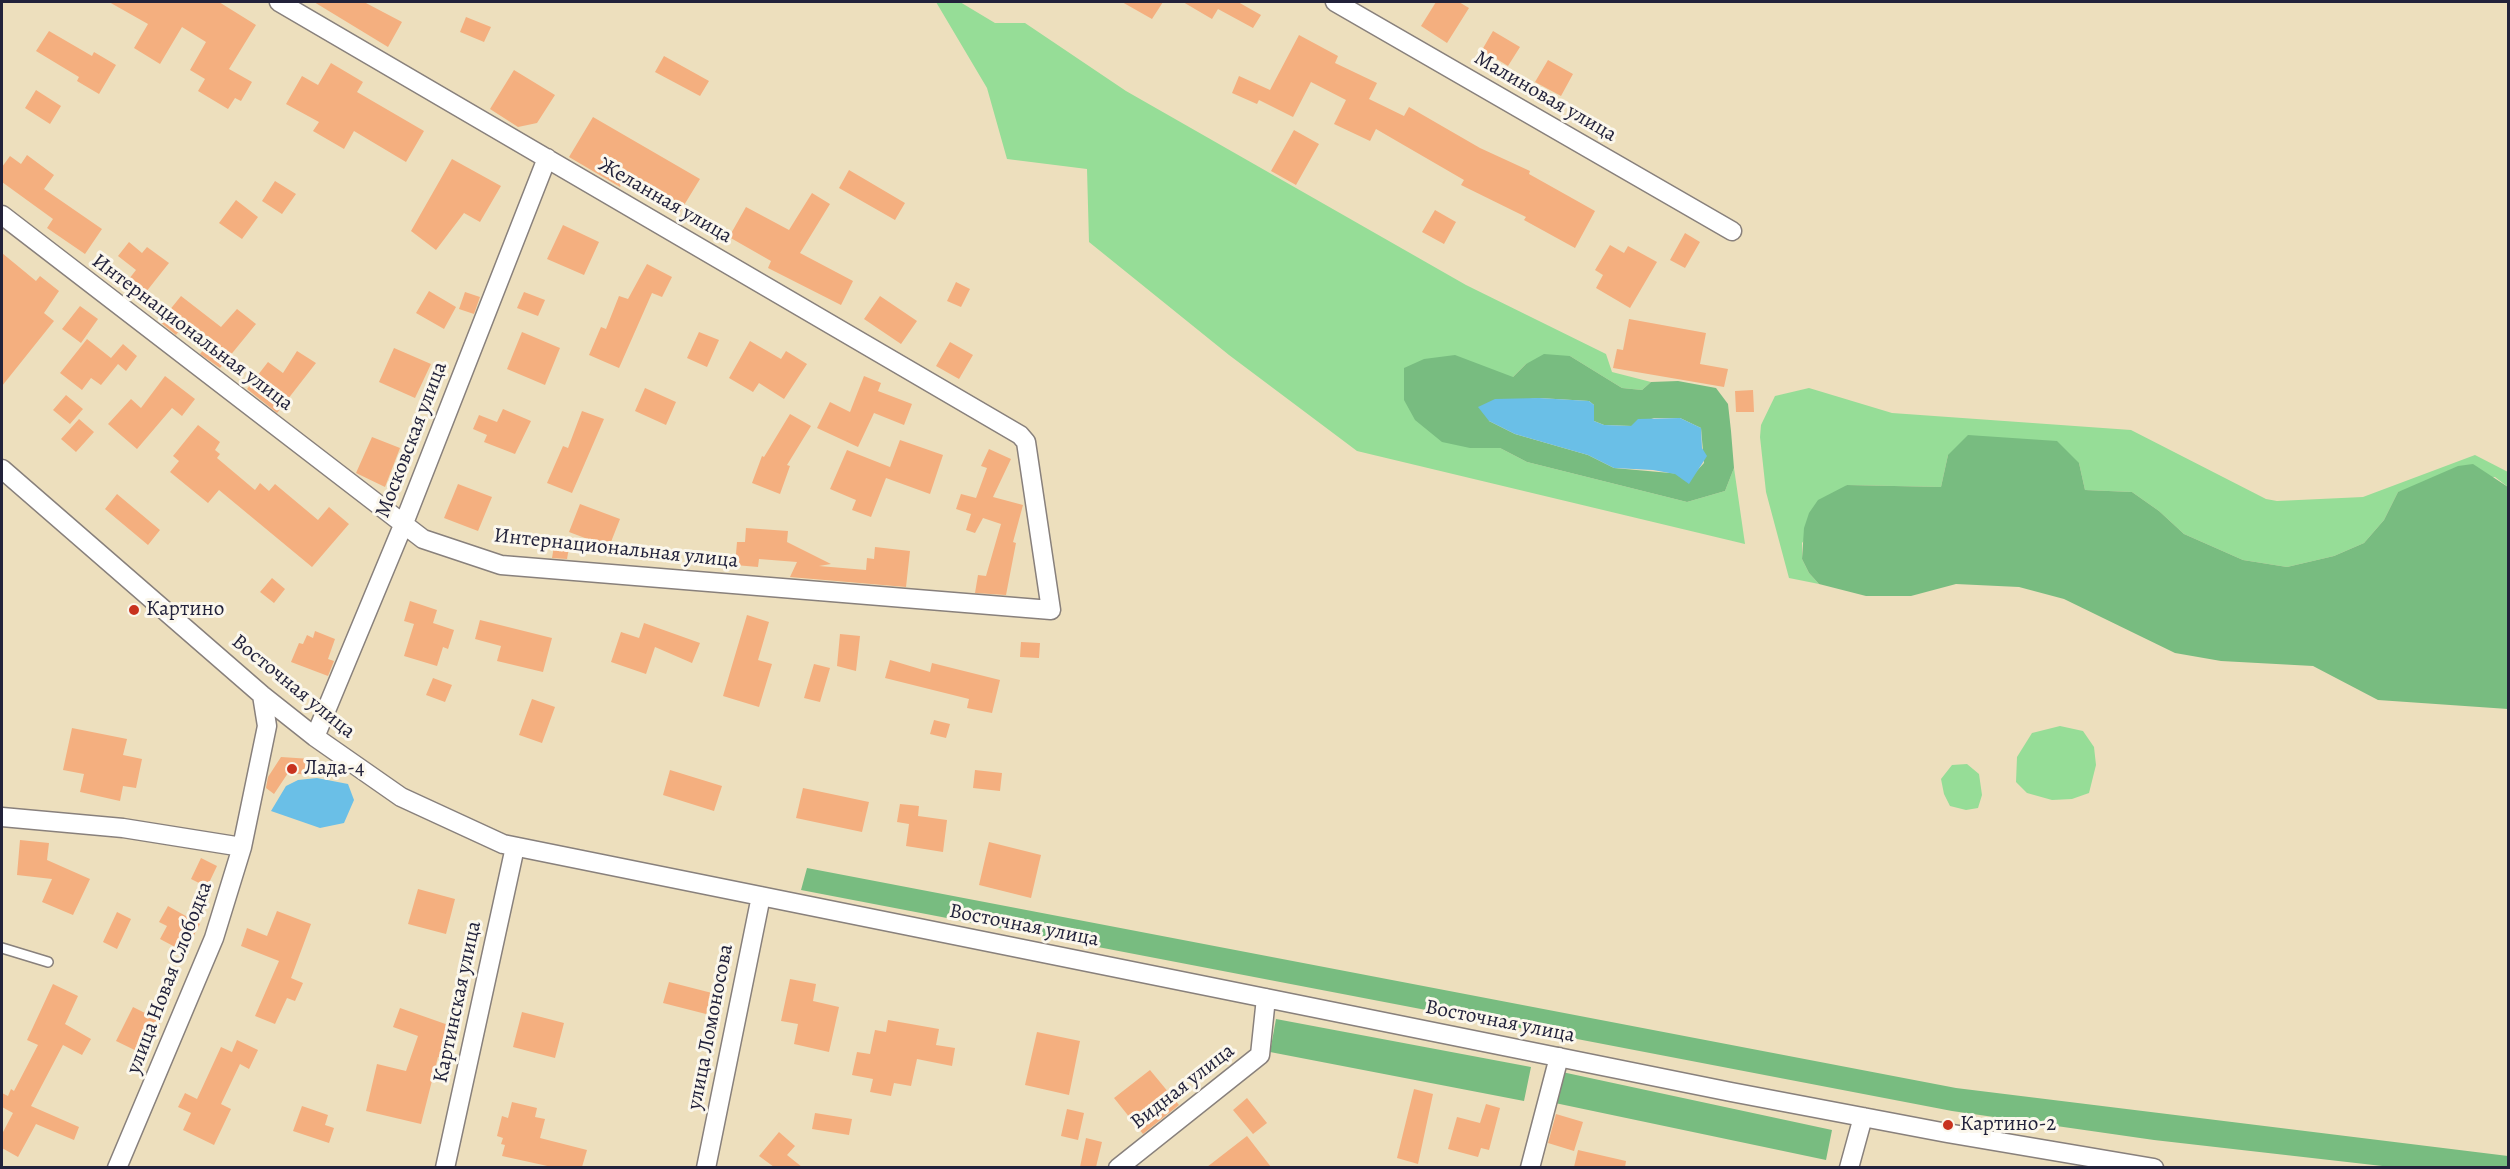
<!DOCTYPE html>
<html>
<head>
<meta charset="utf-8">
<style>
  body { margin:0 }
  #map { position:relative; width:2510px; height:1169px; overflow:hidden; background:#eddfbd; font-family:Alegreya,serif }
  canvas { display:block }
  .frame { position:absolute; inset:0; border:3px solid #22223b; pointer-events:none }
</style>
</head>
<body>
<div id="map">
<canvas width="2510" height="1169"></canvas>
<div class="frame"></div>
</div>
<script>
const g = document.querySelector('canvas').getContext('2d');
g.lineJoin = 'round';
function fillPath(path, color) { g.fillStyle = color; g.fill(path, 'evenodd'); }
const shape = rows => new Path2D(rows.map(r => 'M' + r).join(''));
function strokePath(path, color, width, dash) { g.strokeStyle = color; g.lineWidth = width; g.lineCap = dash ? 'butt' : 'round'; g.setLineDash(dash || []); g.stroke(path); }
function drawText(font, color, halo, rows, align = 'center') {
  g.font = font + ' Alegreya,serif'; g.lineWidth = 6; g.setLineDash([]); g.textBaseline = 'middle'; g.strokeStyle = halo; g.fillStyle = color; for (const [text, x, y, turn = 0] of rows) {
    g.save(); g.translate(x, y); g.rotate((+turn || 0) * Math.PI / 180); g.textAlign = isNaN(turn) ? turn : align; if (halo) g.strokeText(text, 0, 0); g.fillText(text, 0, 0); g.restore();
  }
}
const green = shape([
  [936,2,960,2,995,23,1025,23,1126,91,1466,285,1606,354,1612,372,1651,382,1642,390,1622,388,1570,356,1526,364,1513,377,1470,448,1500,448,1527,462,1687,502,1725,491,1734,468,1745,544,1357,451,1229,355,1089,242,1087,169,1007,159,987,88],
  [1809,388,1892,413,2131,430,2266,499,2277,501,2363,497,2475,455,2508,472,2508,487,2495,477,2398,492,2384,520,2364,543,2334,556,2287,567,2243,560,2184,534,2159,511,2132,492,2085,490,2079,463,1948,455,1941,487,1847,485,1802,543,1802,559,1809,573,1819,584,1789,578,1766,492,1760,437,1761,425,1775,396],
  [2060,726,2083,731,2094,747,2096,765,2089,793,2072,799,2052,800,2027,793,2016,782,2017,757,2032,733],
  [1967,764,1979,774,1982,795,1978,808,1966,810,1950,806,1944,794,1941,779,1952,765]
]);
const forest = shape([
  [1544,354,1570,356,1622,388,1642,390,1651,382,1678,381,1716,388,1728,404,1731,431,1734,468,1725,491,1687,502,1527,462,1500,448,1470,448,1442,442,1415,420,1404,400,1404,368,1424,359,1455,355,1513,377,1526,364],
  [1539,398,1589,401,1594,405,1594,421,1604,425,1632,426,1654,418,1680,418,1701,428,1704,463,1693,475,1614,468,1588,455,1515,434,1489,421,1520,400],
  [1968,435,2057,441,2079,463,2085,490,2132,492,2159,511,2184,534,2243,560,2287,567,2334,556,2364,543,2384,520,2398,492,2458,466,2473,464,2508,487,2508,709,2378,700,2313,666,2221,661,2175,653,2064,599,2019,587,1956,584,1911,596,1866,596,1819,584,1809,573,1802,559,1804,528,1809,513,1818,500,1847,485,1941,487,1948,455],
  [807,868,1956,1088,2508,1156,2508,1167,2391,1167,2154,1140,1952,1111,801,890],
  [1276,1019,1531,1067,1524,1101,1270,1052],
  [1562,1072,1832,1130,1826,1160,1555,1103]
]);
const water = shape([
  [1539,398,1589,401,1594,405,1594,421,1604,425,1631,426,1638,419,1680,418,1701,428,1702,448,1707,456,1689,484,1675,474,1653,470,1614,468,1588,455,1515,434,1489,421,1478,407,1495,399],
  [317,778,348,784,354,800,344,823,320,828,271,811,286,786,298,780]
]);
const building = shape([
  [109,2,219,2,256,25,229,69,252,82,241,101,235,98,228,109,198,91,205,79,190,70,206,42,182,27,160,64,134,48,148,24],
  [314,2,364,2,402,22,388,47],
  [1122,2,1163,2,1152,19],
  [1183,2,1238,2,1261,15,1253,28,1218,9,1212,19],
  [1436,2,1459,2,1469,8,1447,43,1421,26],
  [466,17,491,27,484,42,460,32],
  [49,31,92,56,94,52,116,65,99,94,77,81,79,77,36,51],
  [1493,31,1520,47,1508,66,1482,50],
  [1299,35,1338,56,1335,63,1377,83,1369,99,1404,116,1409,107,1480,148,1530,171,1529,174,1595,211,1575,248,1524,220,1526,217,1461,185,1464,180,1376,129,1370,141,1334,124,1346,100,1311,82,1293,117,1259,100,1257,104,1232,93,1239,76,1270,90],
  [664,56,709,81,700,96,655,72],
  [1548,60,1573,74,1561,96,1535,82],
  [331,63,363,82,357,92,424,131,406,162,354,131,344,149,313,131,319,122,286,104,302,76,318,85],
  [514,70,555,95,537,123,518,127,490,109],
  [36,90,61,106,50,124,25,108],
  [593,117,700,179,678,215,622,182,620,187,569,157],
  [1294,130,1319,144,1296,185,1271,171],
  [27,155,54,175,44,189,102,229,85,254,47,228,53,219,2,182,2,167,10,156,21,164],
  [452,159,501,186,480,222,464,213,436,250,411,231],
  [849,170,905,203,895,220,839,188],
  [275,181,296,194,282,214,262,201],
  [812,193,830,204,800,253,853,281,841,305,768,268,771,261,729,237,746,207,789,230],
  [236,200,258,217,242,239,219,223],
  [1435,210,1456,222,1444,244,1422,232],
  [563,225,599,242,584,275,547,259],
  [1685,233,1700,242,1685,268,1670,260],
  [129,242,142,253,147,247,169,263,146,292,129,279,136,270,118,256],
  [1610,245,1624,253,1628,246,1657,262,1630,308,1596,288,1603,275,1595,270],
  [2,253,36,281,40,276,59,291,44,313,54,321,2,386],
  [647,264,672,277,662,297,652,293,619,368,589,355,601,327,606,329,619,296,628,299],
  [956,282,970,289,961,307,947,301],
  [429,291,456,307,444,329,416,313],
  [465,292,480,297,474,314,459,309],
  [524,292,545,300,538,316,517,308],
  [181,296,221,327,237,309,256,324,220,368,200,354,210,342,185,323,176,335,160,322],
  [880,296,917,321,901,344,864,319],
  [80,306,98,319,81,343,62,329],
  [1629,319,1706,333,1700,364,1728,369,1724,387,1613,368,1617,349,1623,350],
  [522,332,560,348,545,385,507,369],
  [699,332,719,340,707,367,687,358],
  [87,339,111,358,123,344,137,356,126,371,118,364,101,385,91,378,82,390,60,373],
  [750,341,781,359,786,351,807,364,784,399,759,383,753,392,729,378],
  [950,342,973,355,959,379,936,366],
  [394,348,431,364,415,398,379,382],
  [297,351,316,363,277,413,247,389,268,362,283,373],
  [165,376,195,399,182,416,172,408,137,449,108,424,131,399,141,408],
  [864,376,881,383,878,391,912,404,904,425,874,413,858,447,817,428,830,402,850,412],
  [645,388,676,402,666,425,635,411],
  [1753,390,1754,412,1736,412,1735,391],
  [66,395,83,409,70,424,53,410],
  [503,409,531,421,515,454,484,442,487,435,473,429,479,415,497,422],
  [582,411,604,419,572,493,547,483,563,446,568,448],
  [790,414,811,426,787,465,790,466,780,494,752,483,762,456,764,457],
  [79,419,94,432,76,452,61,439],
  [198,425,220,442,215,450,220,454,217,458,255,490,260,483,269,491,275,484,318,520,329,507,349,524,312,567,219,490,208,503,170,472,179,461,173,456],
  [372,437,400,448,385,487,356,473],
  [900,440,943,455,930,494,886,478,871,517,852,510,856,500,830,489,847,450,890,467],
  [989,449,1011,459,993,497,1023,505,1013,542,1016,543,1006,595,975,593,978,575,986,576,1001,524,983,518,975,533,966,530,971,514,956,509,961,494,976,498,987,468,981,466],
  [458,484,492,497,478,531,444,518],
  [117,494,160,530,148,545,105,509],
  [580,504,620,519,609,547,569,532],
  [746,528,788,531,787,542,831,564,819,566,866,570,867,558,874,559,875,547,910,551,906,587,790,577,797,562,759,559,758,567,735,565,737,542,745,542],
  [555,540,570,542,567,559,552,558],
  [272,578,285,589,274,603,260,592],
  [410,601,437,610,433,623,454,630,448,649,443,647,437,666,404,656,414,624,404,621],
  [747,615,769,622,758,660,772,664,759,707,723,696],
  [480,620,552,638,543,672,497,661,501,646,475,639],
  [644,623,700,643,692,663,655,647,646,674,611,662,621,632,639,638],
  [315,631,335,639,328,659,334,661,328,676,291,662,299,643,303,644,307,635,313,638],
  [840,634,860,636,856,671,837,666],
  [1021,642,1040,643,1039,658,1020,657],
  [890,660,930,672,932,663,1000,680,992,713,967,708,969,699,885,678],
  [814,664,830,668,820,702,804,698],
  [433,678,452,685,445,702,426,695],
  [532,699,555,707,542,743,519,735],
  [934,720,950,724,946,738,930,734],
  [72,728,127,739,123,755,142,759,136,788,123,786,120,801,80,792,84,774,63,770],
  [281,757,311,759,310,775,288,773,274,794,266,788,268,777],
  [670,770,722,786,714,811,663,795],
  [975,770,1002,773,1000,791,973,788],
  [803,788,869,802,862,832,796,818],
  [900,804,919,806,918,816,947,820,943,852,906,846,909,824,897,822],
  [20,840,49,843,47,860,90,879,73,915,42,902,52,879,17,875],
  [989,842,1041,855,1031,898,979,885],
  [201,858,217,866,207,887,191,879],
  [418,889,455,899,446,934,408,924],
  [168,906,200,924,193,937,185,933,177,948,160,939,167,926,159,922],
  [277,911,311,924,291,978,303,983,295,1001,287,998,275,1024,255,1016,279,961,241,946,247,928,267,936],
  [117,912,131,919,117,949,103,942],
  [790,979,816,984,813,1001,839,1007,829,1052,794,1044,798,1024,781,1021],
  [669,982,712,993,706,1014,663,1003],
  [53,984,78,996,65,1024,91,1039,82,1055,63,1045,31,1106,79,1127,74,1140,36,1124,18,1157,2,1148,2,1134,13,1113,2,1107,2,1093,8,1096,11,1089,14,1091,38,1045,27,1040],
  [133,1007,161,1021,145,1055,116,1041],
  [400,1008,454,1027,443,1058,438,1057,421,1124,366,1111,377,1064,406,1071,418,1036,393,1027],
  [522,1012,564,1023,555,1058,513,1047],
  [888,1020,939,1029,936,1045,955,1048,952,1066,917,1059,911,1086,894,1083,891,1096,870,1092,873,1079,852,1075,857,1052,870,1054,875,1030,886,1032],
  [1037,1032,1080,1041,1069,1095,1025,1085],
  [237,1040,258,1050,249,1069,240,1064,221,1104,231,1109,214,1145,183,1130,191,1113,178,1107,185,1093,197,1099,221,1047,232,1052],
  [1150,1070,1179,1105,1143,1134,1114,1098],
  [1414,1089,1433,1094,1418,1164,1397,1158],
  [1247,1098,1267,1123,1253,1134,1233,1110],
  [512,1102,537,1108,535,1117,545,1119,540,1138,587,1150,582,1167,552,1167,502,1156,505,1145,501,1144,503,1138,497,1136,502,1116,508,1118],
  [1486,1104,1500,1108,1489,1150,1481,1148,1478,1157,1448,1149,1457,1117,1480,1123],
  [302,1106,328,1115,325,1125,334,1128,329,1143,293,1131],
  [1067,1109,1084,1113,1078,1140,1061,1136],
  [815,1113,852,1119,849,1135,812,1129],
  [1556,1114,1583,1122,1574,1151,1548,1143],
  [779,1132,795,1146,787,1155,802,1167,774,1167,759,1156],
  [1247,1136,1271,1167,1207,1167],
  [1086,1138,1102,1142,1096,1167,1080,1167],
  [1578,1150,1626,1161,1625,1167,1574,1167]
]);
const lane = shape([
  [2,948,48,962]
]);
const street = shape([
  [1335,2,1732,231],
  [2,215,423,539,501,565,1051,610,1026,442,1020,435,279,2],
  [2,469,262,695,315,737,401,797,503,844,1731,1092,1947,1133,2154,1168],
  [315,737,404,523,547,158],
  [2,817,123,828,242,847],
  [117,1168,214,938,242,847,267,726,262,695],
  [445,1168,515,847],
  [706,1168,761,896],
  [1118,1168,1260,1055,1266,998],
  [1530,1168,1559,1057],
  [1849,1168,1863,1117]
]);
const markers = [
  [134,610,6,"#c8321e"],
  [292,769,6,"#c8321e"],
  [1948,1125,6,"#c8321e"]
];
const streetNames = [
  ["Малиновая улица",1545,97,30],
  ["Желанная улица",665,201,30],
  ["Интернациональная улица",192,333,37],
  ["Московская улица",412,440,-69],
  ["Интернациональная улица",616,549,6],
  ["Восточная улица",293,687,39],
  ["Восточная улица",1024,926,11],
  ["улица Новая Слободка",170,978,-69],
  ["Картинская улица",458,1002,-78],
  ["Восточная улица",1500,1022,11],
  ["улица Ломоносова",711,1027,-79],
  ["Видная улица",1183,1087,-38]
];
const poiNames = [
  ["Картино",146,610],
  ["Лада-4",304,769],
  ["Картино-2",1960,1125]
];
fillPath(green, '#96dd97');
fillPath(forest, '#78bc80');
fillPath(water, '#6abfe7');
fillPath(building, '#f4af7f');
strokePath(lane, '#88807c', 12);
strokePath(street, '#88807c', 21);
strokePath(lane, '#fff', 9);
strokePath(street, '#fff', 18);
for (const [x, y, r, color] of markers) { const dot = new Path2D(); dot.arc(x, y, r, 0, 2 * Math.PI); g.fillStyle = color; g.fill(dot); strokePath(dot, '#fbf7ec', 2); }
drawText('21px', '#22223b', '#fbf7ec', streetNames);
drawText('21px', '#22223b', '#fbf7ec', poiNames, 'left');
</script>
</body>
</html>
